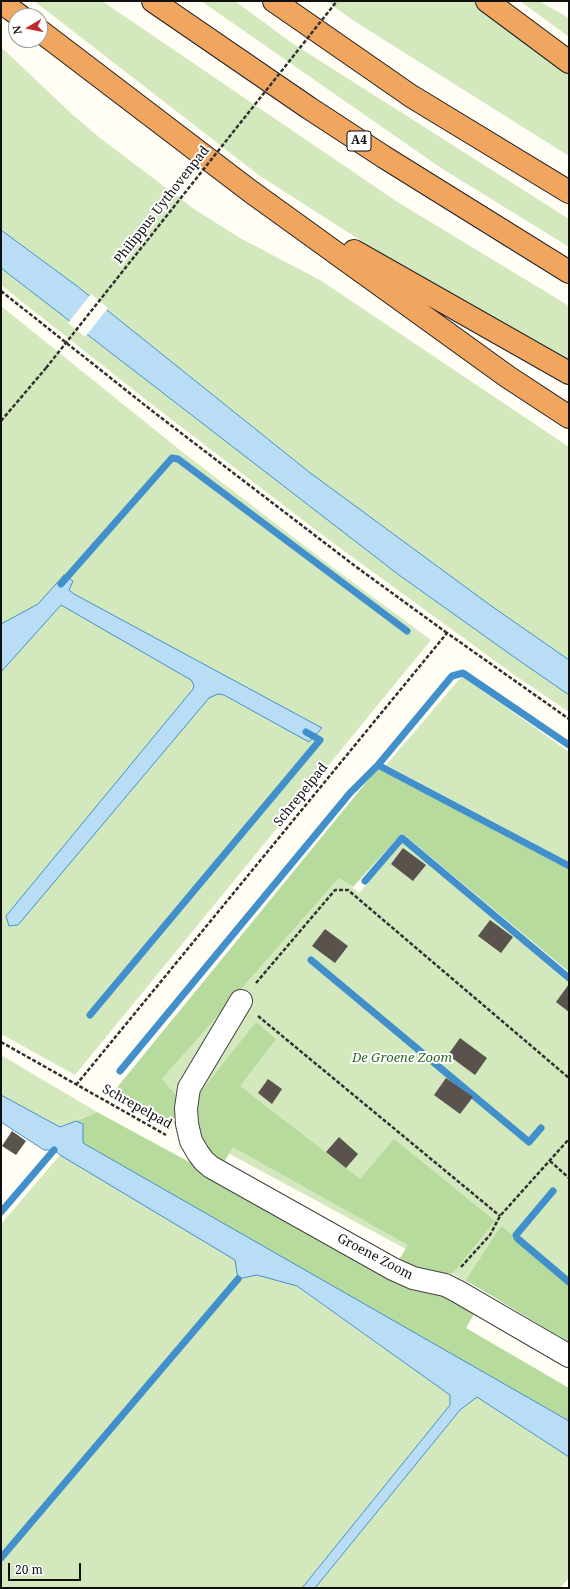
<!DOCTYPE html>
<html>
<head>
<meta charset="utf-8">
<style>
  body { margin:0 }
  #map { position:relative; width:570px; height:1589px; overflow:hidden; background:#fffdf4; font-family:"Noto Serif",serif }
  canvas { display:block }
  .frame { position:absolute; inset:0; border:2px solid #101010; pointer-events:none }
  .north { position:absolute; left:8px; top:8px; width:40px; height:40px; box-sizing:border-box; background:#fff; border:1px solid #9f9f9f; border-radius:50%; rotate:260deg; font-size:11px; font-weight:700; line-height:16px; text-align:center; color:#101010 }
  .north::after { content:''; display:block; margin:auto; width:14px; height:18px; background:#bf2a2d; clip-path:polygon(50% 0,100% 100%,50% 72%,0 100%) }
  .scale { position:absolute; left:8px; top:1563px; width:73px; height:18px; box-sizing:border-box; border:2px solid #101010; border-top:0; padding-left:5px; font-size:12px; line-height:14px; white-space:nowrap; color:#101010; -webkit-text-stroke:3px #fff; paint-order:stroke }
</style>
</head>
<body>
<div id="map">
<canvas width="570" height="1589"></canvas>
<div class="frame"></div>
<div class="north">N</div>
<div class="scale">20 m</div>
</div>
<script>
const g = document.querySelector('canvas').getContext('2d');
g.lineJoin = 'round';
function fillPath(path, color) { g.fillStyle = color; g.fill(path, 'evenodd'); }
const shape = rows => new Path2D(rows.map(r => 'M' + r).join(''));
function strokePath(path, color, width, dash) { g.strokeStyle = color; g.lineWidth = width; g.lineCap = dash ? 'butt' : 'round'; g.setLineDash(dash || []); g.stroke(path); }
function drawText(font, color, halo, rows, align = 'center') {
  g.font = font + ' "Noto Serif",serif'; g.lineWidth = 4; g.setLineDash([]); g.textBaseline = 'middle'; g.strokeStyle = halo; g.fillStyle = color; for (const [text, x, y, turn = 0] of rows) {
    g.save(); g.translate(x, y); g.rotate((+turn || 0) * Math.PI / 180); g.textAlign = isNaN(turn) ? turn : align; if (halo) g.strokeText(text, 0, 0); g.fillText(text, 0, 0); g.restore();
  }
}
const green = shape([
  [34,1,102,1,396,201,569,306,569,367,496,327,260,176],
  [201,1,235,1,292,43,569,219,569,247,441,168],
  [326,1,474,1,569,72,569,156,354,21],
  [520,1,539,1,569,18,569,37],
  [1,47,74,116,100,138,194,209,240,238,320,280,569,447,569,660,490,605,309,472,77,286,1,230],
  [1,268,399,575,514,657,569,695,569,712,513,674,329,540,154,406,1,285],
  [1,306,185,454,328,564,431,640,75,1075,1,1034],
  [462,676,569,752,569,862,386,765],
  [403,842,569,983,569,1337,139,1105,340,877,359,893],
  [1,1055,97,1112,60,1127,1,1095],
  [60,1155,235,1260,238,1279,257,1275,296,1286,450,1395,450,1405,302,1588,1,1588,1,1224],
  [477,1397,569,1457,569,1578,560,1588,315,1588,460,1410]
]);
const forest = shape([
  [378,768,569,870,569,972,402,833,353,887,339,878,162,1079,179,1099,171,1130,110,1096],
  [256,1022,276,1039,240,1086,360,1179,394,1139,495,1221,453,1273,434,1277,399,1260,408,1245,233,1147,223,1164,188,1141,200,1093],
  [97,1112,429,1292,445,1294,474,1314,466,1328,569,1388,569,1421,82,1143,83,1124,76,1121],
  [501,1226,569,1282,569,1343,466,1280]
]);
const water = shape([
  [1,230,77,286,309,472,490,605,569,660,569,695,514,657,399,575,1,268,1,230],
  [64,575,73,581,69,590,74,594,322,728,309,742,224,695,218,694,209,698,18,925,9,926,6,916,193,689,194,685,191,680,61,605,1,672,1,624,38,604,64,575],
  [1,1095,60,1127,76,1121,83,1124,83,1143,569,1421,569,1457,477,1397,460,1410,315,1588,302,1588,450,1405,450,1395,297,1286,257,1275,238,1279,235,1260,60,1155,54,1150,44,1150,1,1122,1,1095]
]);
const pier = shape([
  [91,294,108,308,85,337,68,323]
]);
const stream = shape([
  [61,584,172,458,178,459,407,631],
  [378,765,452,676,463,673,569,745],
  [365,881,402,838,569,978],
  [311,960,529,1142,541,1128],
  [90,1015,320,740,306,732],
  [120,1071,350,793,378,765,569,866],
  [553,1191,516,1235,517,1238,569,1282],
  [1,1212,54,1150],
  [1,1558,238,1279]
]);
const building = shape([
  [403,848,426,865,413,881,391,864],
  [490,920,513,937,501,953,478,936],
  [325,929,348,946,335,963,312,946],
  [569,984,569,1012,556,1002],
  [460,1038,487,1058,475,1075,448,1055],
  [446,1078,473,1097,460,1114,434,1095],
  [268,1079,282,1089,272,1104,258,1093],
  [12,1131,26,1141,16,1155,2,1146],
  [339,1137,358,1154,346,1168,326,1152]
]);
const path = shape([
  [1,291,151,410,355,566,447,633],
  [1,421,46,368],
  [256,983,335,890,348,890,569,1078],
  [258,1016,500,1216],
  [1,1042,166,1135],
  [76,1085,447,633,569,719],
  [550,1161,569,1178],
  [461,1267,490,1235,500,1216,569,1139]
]);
const street = shape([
  [241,1001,189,1088,186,1108,187,1124,191,1141,198,1153,204,1161,211,1167,393,1269,413,1278,445,1285,457,1291,569,1356]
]);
const highway = shape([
  [153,1,309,108,384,157,569,272],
  [274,1,411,96,569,192],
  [487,1,569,62],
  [1,2,20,16],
  [40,31,250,191,508,377,569,417],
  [354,251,569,373]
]);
const pathBridge = shape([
  [46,368,337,1]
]);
const shields = [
  [359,141,24]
];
const shieldNames = [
  ["A4",359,141]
];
const streetNames = [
  ["Philippus Uythovenpad",162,205,-52],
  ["Schrepelpad",301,795,-51],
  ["Schrepelpad",137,1107,29],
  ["Groene Zoom",375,1257,28]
];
const parkNames = [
  ["De Groene Zoom",402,1058]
];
fillPath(green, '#d3e9bd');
fillPath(forest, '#b7da9d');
fillPath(water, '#b9ddf5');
strokePath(water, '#4290cb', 1);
fillPath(pier, '#fffdf4');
strokePath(stream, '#4290cb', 7);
fillPath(building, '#59524d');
strokePath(street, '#434343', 24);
strokePath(highway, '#212121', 24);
strokePath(path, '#323232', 2.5, [4, 2]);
strokePath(street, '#fff', 22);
strokePath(highway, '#f1a660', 22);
strokePath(pathBridge, '#323232', 2.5, [4, 2]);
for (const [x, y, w] of shields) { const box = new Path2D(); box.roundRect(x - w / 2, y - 10, w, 20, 3); g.fillStyle = '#fff'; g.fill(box); strokePath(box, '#101010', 1); }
drawText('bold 12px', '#101010', null, shieldNames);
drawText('13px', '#101010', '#fff', streetNames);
drawText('italic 13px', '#2d6821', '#fff', parkNames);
</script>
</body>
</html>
